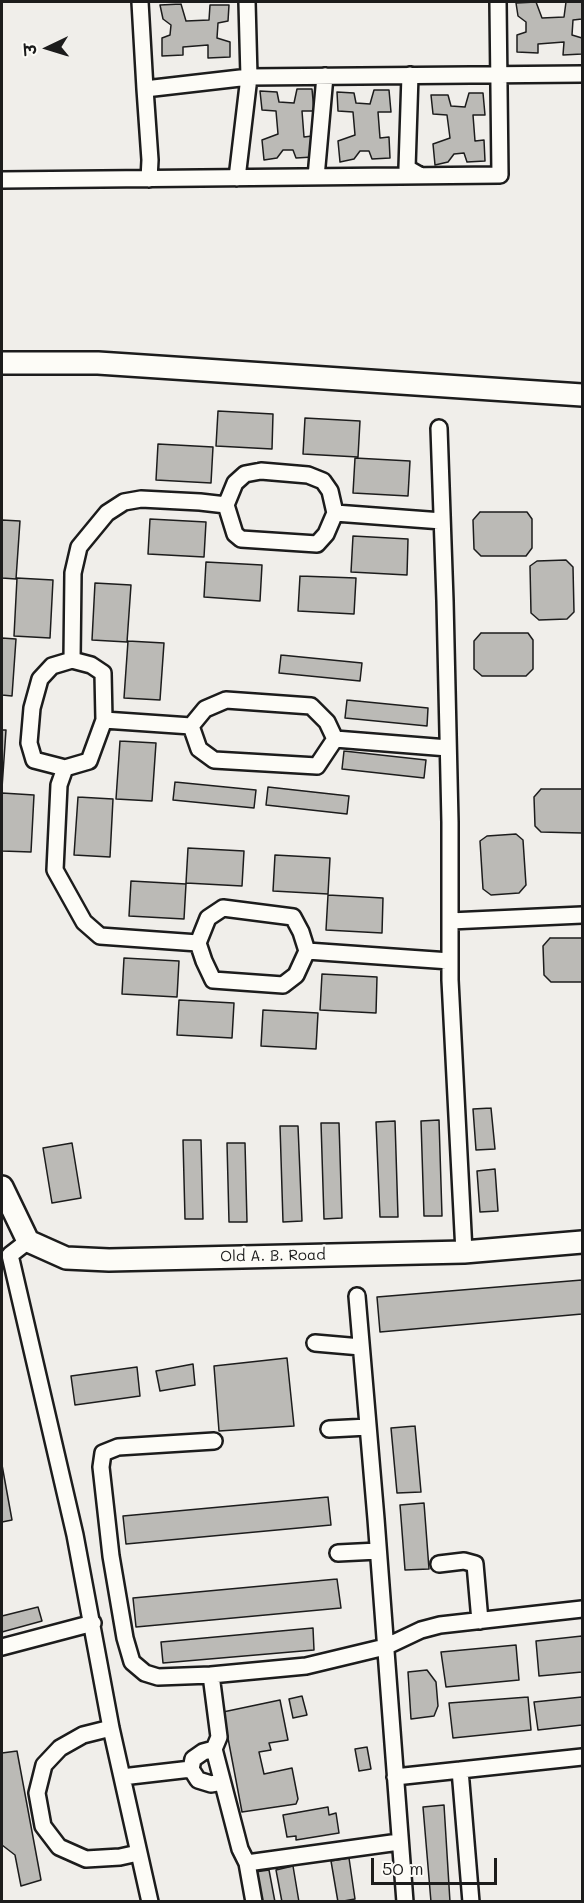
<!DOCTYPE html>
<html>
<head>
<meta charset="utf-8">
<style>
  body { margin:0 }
  #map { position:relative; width:584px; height:1903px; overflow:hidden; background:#f0eeea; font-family:Mali,"Playpen Sans Deva",sans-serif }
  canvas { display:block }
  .frame { position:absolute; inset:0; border:3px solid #1c1c1c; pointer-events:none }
  .north { position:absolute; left:18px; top:18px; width:60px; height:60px; -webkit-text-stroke:4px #fdfcf7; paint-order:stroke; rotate:266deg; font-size:16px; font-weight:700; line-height:24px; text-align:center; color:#1c1c1c }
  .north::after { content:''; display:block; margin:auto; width:21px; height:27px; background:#1c1c1c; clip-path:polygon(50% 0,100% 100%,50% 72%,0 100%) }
  .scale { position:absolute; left:371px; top:1858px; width:126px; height:27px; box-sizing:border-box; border:3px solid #1c1c1c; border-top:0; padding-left:8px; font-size:18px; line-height:21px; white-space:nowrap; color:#1c1c1c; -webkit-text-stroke:4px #fdfcf7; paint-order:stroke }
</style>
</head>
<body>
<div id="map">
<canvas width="584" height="1903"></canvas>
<div class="frame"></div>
<div class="north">उ</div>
<div class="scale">50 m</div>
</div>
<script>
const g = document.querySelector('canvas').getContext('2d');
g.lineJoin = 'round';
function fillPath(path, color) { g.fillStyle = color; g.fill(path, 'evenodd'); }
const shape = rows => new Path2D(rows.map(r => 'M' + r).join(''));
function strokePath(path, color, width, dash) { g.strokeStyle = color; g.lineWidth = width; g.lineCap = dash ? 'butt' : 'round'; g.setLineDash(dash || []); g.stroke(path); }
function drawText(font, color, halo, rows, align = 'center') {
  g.font = font + ' Mali,sans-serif'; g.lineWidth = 4.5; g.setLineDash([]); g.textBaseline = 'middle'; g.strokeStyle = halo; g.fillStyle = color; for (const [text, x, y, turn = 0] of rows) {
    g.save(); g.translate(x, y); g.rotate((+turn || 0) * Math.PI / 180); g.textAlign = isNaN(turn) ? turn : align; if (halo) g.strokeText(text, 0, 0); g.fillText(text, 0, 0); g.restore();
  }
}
const building = shape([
  [536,2,542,18,564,17,566,2,582,2,582,19,573,20,572,35,582,38,582,54,563,55,564,42,538,44,538,53,517,52,517,35,526,32,526,22,518,16,516,3,536,2],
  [181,4,186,21,209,20,210,5,229,5,228,21,218,23,217,38,230,42,230,57,208,58,208,45,183,47,183,55,162,56,162,38,170,35,171,25,163,19,160,5,181,4],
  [297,89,312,89,314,111,302,111,304,137,312,136,313,157,296,158,293,150,283,150,277,158,264,160,262,140,278,134,276,111,262,110,260,91,277,92,279,102,294,103,297,89],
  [374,90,389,90,391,112,378,112,380,138,389,137,390,158,372,159,369,151,360,151,354,159,340,162,338,141,355,135,353,112,338,111,337,92,354,93,356,103,370,104,374,90],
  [469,93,483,93,485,115,473,115,475,141,484,140,485,161,467,162,464,153,454,154,448,162,435,165,433,144,450,138,447,115,433,114,431,95,448,95,451,106,465,107,469,93],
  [218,411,273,414,272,449,216,446,218,411],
  [305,418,360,421,358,457,303,454,305,418],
  [158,444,213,447,211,483,156,480,158,444],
  [355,458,410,461,408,496,353,493,355,458],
  [480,512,527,512,532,519,532,548,526,556,481,556,474,549,473,520,480,512],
  [150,519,206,522,204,557,148,554,150,519],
  [2,520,20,521,16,579,2,578,2,520],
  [353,536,408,539,407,575,351,572,353,536],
  [566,560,573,567,574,612,567,619,539,620,531,613,530,566,537,561,566,560],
  [206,562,262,565,260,601,204,597,206,562],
  [300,576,356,578,354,614,298,611,300,576],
  [17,578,53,580,50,638,14,636,17,578],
  [95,583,131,585,127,642,92,640,95,583],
  [481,633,528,633,533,640,533,669,526,676,482,676,474,669,474,641,481,633],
  [2,638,16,639,12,696,2,695,2,638],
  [128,641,164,643,160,700,124,698,128,641],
  [281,655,362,663,360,681,279,673,281,655],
  [347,700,428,708,427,726,345,718,347,700],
  [2,730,6,730,2,788,2,730],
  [120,741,156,743,152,801,116,799,120,741],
  [344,751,426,760,424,778,342,769,344,751],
  [175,782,256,790,254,808,173,800,175,782],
  [268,787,349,796,347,814,266,805,268,787],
  [541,789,582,789,582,833,541,832,535,826,534,797,541,789],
  [2,793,34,795,31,852,2,851,2,793],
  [78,797,113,799,110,857,74,855,78,797],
  [516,834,523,840,526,885,519,893,491,895,483,889,480,841,487,836,516,834],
  [188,848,244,851,242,886,186,883,188,848],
  [275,855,330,858,328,894,273,891,275,855],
  [131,881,186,884,184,919,129,916,131,881],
  [328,895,383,898,382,933,326,930,328,895],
  [550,938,582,938,582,982,551,982,544,975,543,946,550,938],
  [124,958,179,961,177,997,122,994,124,958],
  [322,974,377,977,376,1013,320,1010,322,974],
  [179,1000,234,1003,232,1038,177,1035,179,1000],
  [263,1010,318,1013,316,1049,261,1046,263,1010],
  [491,1108,495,1149,476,1150,473,1109,491,1108],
  [439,1120,442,1216,424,1216,421,1121,439,1120],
  [395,1121,398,1217,380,1217,376,1122,395,1121],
  [321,1123,339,1123,342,1218,324,1219,321,1123],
  [280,1126,298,1126,302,1221,283,1222,280,1126],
  [183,1140,201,1140,203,1219,185,1219,183,1140],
  [72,1143,81,1198,52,1203,43,1148,72,1143],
  [227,1143,245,1143,247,1222,229,1222,227,1143],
  [495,1169,498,1211,480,1212,477,1171,495,1169],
  [582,1280,582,1314,380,1332,377,1297,582,1280],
  [287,1358,294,1426,219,1431,214,1366,287,1358],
  [193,1364,195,1385,160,1391,156,1371,193,1364],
  [137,1367,140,1396,75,1405,71,1376,137,1367],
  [415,1426,421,1492,397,1493,391,1428,415,1426],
  [2,1465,12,1520,2,1522,2,1465],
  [328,1497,331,1525,126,1544,123,1516,328,1497],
  [424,1503,429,1569,405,1570,400,1505,424,1503],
  [337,1579,341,1608,136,1627,133,1598,337,1579],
  [38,1607,42,1621,2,1632,2,1616,38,1607],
  [313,1628,314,1650,163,1663,161,1642,313,1628],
  [582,1636,582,1672,539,1676,536,1641,582,1636],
  [516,1645,519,1680,446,1687,441,1652,516,1645],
  [427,1670,436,1682,438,1706,434,1716,411,1719,408,1672,427,1670],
  [302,1696,307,1715,293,1718,289,1699,302,1696],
  [528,1697,531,1730,453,1738,449,1703,528,1697],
  [582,1697,582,1725,538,1730,534,1702,582,1697],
  [280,1700,288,1740,269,1743,271,1750,259,1752,264,1774,292,1768,298,1799,296,1804,242,1812,223,1712,280,1700],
  [367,1747,371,1769,359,1771,355,1749,367,1747],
  [17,1751,41,1880,21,1886,15,1855,2,1845,2,1753,17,1751],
  [444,1805,450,1902,431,1902,423,1807,444,1805],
  [328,1807,329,1815,336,1813,339,1833,296,1840,296,1836,287,1837,283,1815,328,1807],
  [349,1858,355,1899,338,1902,331,1861,349,1858],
  [293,1866,299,1902,282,1902,276,1870,293,1866],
  [269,1870,275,1902,260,1902,255,1872,269,1870]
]);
const street = shape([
  [140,2,145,89],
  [410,75,407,168,421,176],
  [316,177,325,76],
  [237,178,249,77,247,2],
  [149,179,150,160,145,89,249,77,582,74],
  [2,180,500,175,498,2],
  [439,428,445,601,450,822,450,980,464,1252],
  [261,471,308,475,323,481,330,491,335,513,326,534,317,544,241,539,235,534,226,505,235,483,245,474,261,471],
  [335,513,442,521],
  [72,660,91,665,103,673,104,720,89,761,65,768,34,760,29,743,32,708,40,679,52,666,72,660],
  [72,660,73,573,79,547,107,513,124,502,141,499,200,502,226,505],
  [226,700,311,706,327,722,335,739,317,766,214,760,199,749,191,726,205,709,226,700],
  [104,720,191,726],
  [335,739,448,748],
  [65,768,59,785,55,870,84,922,100,936,198,943],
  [223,908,293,917,301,932,307,951,296,975,283,985,213,980,204,961,198,943,208,918,223,908],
  [450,921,582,915],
  [307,951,450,961],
  [28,1241,10,1255,75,1535,111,1728,150,1902],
  [357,1296,376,1519,405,1902],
  [315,1343,361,1347],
  [329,1429,368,1427],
  [214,1441,118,1447,103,1453,101,1467,111,1556,125,1638,132,1662,145,1673,158,1677,211,1675,306,1666,385,1647,421,1630,440,1625,582,1609],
  [338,1553,378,1551],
  [439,1564,464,1561,475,1564,480,1621],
  [2,1647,93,1623],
  [211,1675,219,1737,214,1749,240,1849,247,1863,254,1902],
  [111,1728,83,1735,60,1748,44,1765,37,1793,43,1826,59,1847,86,1859,120,1857,138,1853],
  [191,1769,198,1780,211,1784,222,1782],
  [191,1769,193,1759,203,1752,214,1749],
  [460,1770,471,1902],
  [122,1777,191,1769],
  [395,1777,582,1757],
  [247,1863,399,1842]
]);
const secondary = shape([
  [2,363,98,363,582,395],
  [2,1187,28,1241,66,1258,109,1260,464,1252,582,1242]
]);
const streetNames = [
  ["Old A. B. Road",273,1256,-1]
];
fillPath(building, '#bbbab6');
strokePath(building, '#1c1c1c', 1.5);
strokePath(street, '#1c1c1c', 20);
strokePath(secondary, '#1c1c1c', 26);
strokePath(street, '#fdfcf7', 15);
strokePath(secondary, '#fdfcf7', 21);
drawText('15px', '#1c1c1c', '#fdfcf7', streetNames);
</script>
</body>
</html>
